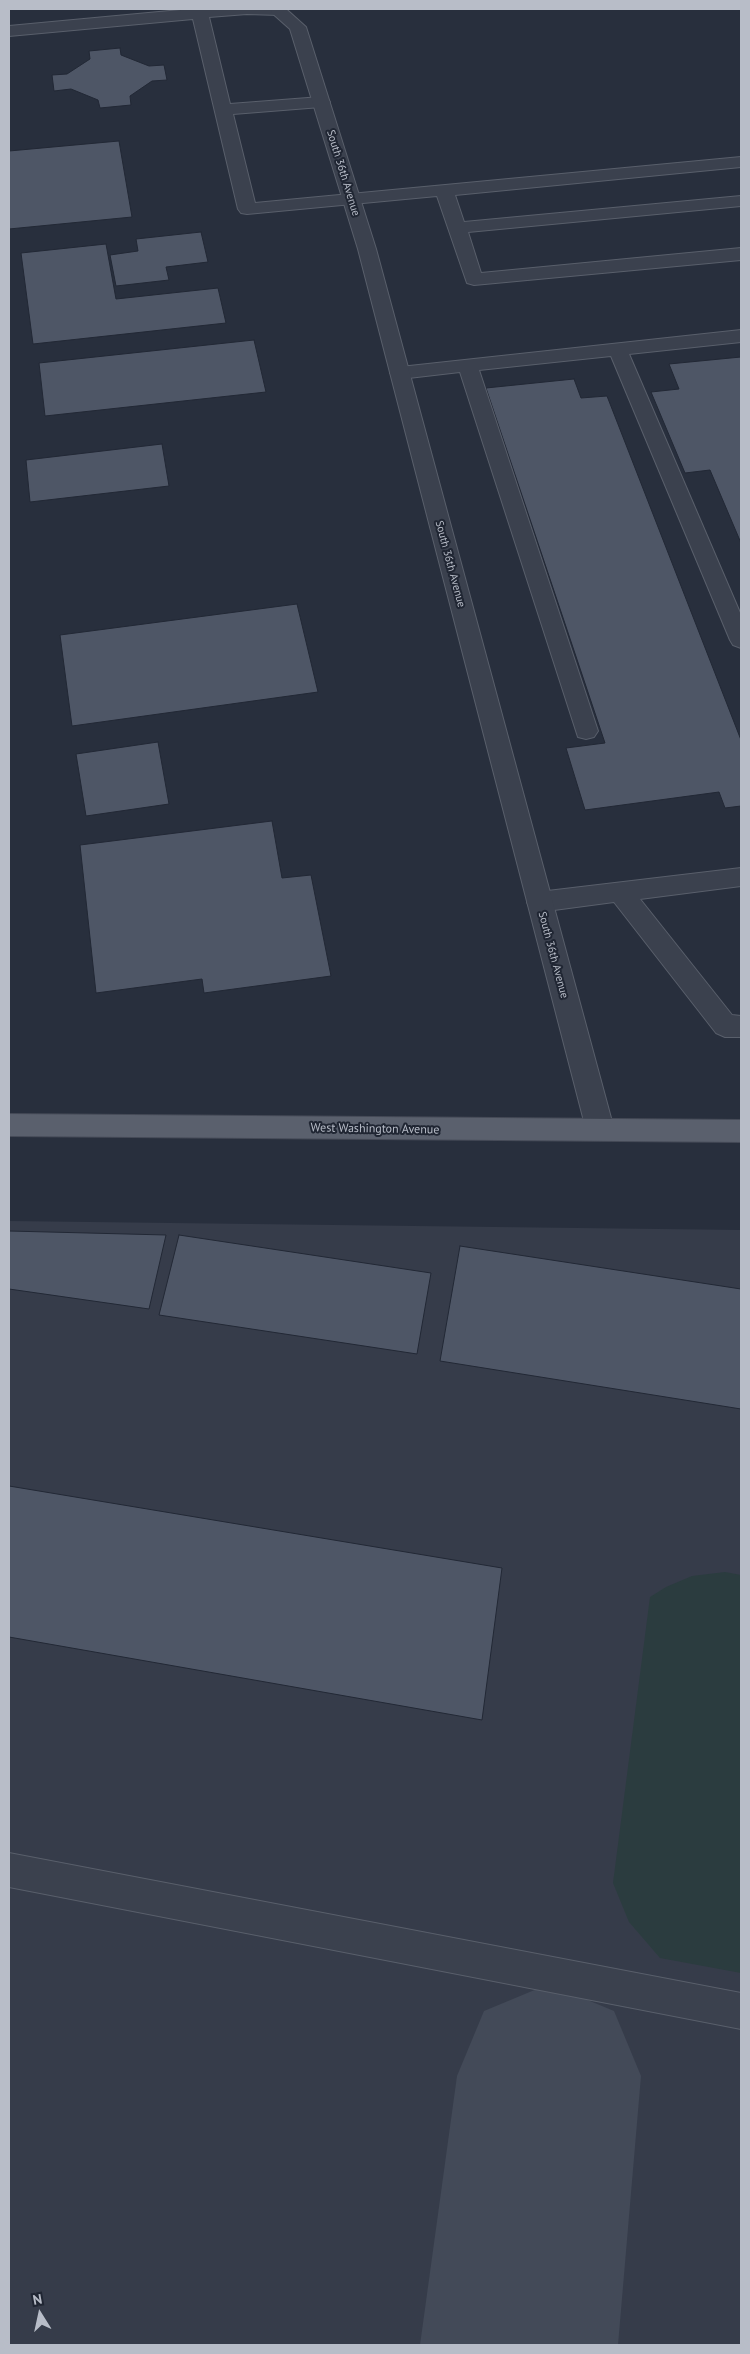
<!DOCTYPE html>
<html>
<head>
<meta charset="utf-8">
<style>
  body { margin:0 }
  #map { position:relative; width:750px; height:2354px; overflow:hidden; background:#282f3d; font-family:"PT Sans",sans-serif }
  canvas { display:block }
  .frame { position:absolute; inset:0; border:10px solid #b8bdc8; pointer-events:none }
  .north { position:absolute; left:15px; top:2289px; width:50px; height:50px; -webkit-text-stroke:4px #202633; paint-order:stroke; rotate:350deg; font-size:14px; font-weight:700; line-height:20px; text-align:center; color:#b8bdc8 }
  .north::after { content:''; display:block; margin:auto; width:18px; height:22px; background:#b8bdc8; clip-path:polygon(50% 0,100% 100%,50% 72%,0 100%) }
</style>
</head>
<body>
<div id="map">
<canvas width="750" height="2354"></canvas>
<div class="frame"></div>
<div class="north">N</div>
</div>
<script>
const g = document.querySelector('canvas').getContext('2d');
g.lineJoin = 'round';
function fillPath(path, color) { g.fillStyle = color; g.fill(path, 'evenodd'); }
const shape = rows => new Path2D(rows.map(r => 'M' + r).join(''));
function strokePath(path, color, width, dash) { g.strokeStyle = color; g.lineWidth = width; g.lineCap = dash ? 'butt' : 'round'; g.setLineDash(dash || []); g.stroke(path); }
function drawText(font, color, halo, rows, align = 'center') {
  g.font = font + ' "PT Sans",sans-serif'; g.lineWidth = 4; g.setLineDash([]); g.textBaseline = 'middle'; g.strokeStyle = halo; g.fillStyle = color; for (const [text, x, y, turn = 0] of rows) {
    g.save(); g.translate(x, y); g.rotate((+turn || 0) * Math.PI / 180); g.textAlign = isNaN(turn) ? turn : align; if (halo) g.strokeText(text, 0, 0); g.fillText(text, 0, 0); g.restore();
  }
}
const airport = shape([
  [9,1221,741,1230,741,2345,9,2345]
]);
const green = shape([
  [725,1572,741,1575,741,1973,660,1958,629,1922,613,1883,650,1597,666,1587,692,1576]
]);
const taxiway = shape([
  [549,1984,614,2011,641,2076,618,2345,420,2345,457,2076,484,2011,549,1984]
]);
const building = shape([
  [120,48,121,55,149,66,164,65,167,80,152,81,130,96,131,105,100,108,98,100,71,89,54,91,52,75,67,74,90,59,89,51,120,48],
  [119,141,132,217,9,229,9,151,119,141],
  [201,232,208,262,166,267,169,280,116,286,110,255,138,251,136,239,201,232],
  [106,244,116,299,218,288,226,323,33,344,21,253,106,244],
  [254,340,266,392,45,416,39,363,254,340],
  [741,357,741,543,710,470,685,473,651,392,679,389,669,364,741,357],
  [574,379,581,398,607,396,741,740,741,806,725,808,719,792,585,810,566,748,605,743,486,388,574,379],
  [162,444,169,486,30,502,26,460,162,444],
  [297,604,318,692,72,726,60,635,297,604],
  [158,742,169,804,86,816,76,754,158,742],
  [272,821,282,878,311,875,331,976,204,993,202,979,96,993,80,845,272,821],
  [9,1231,166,1235,149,1309,9,1289,9,1231],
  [179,1235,431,1273,417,1354,159,1315,179,1235],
  [460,1246,741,1289,741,1409,440,1361,460,1246],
  [9,1486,502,1568,482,1720,9,1637,9,1486]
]);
const service = shape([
  [191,9,286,10,284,13,278,15,247,14,209,17,230,104,321,97,327,98,330,102,327,106,321,107,233,114,255,203,741,157,741,167,455,195,464,222,741,196,741,206,468,232,481,273,741,248,741,260,474,285,467,283,437,196,247,214,241,213,238,209,193,19,9,36,9,26,191,9],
  [741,330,741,342,629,354,741,615,741,648,733,645,730,640,611,356,479,370,598,731,594,737,586,739,578,737,460,372,400,379,393,377,390,373,393,369,400,367,741,330],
  [741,868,741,886,640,899,732,1015,741,1016,741,1037,725,1037,716,1033,614,902,539,912,530,909,527,902,530,895,539,892,741,868],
  [9,1853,741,1993,741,2029,9,1887,9,1853]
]);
const minor = shape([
  [271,9,286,9,306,27,376,249,614,1129,610,1137,600,1140,590,1137,586,1129,358,249,290,29,272,13,271,9]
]);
const primary = shape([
  [9,1114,741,1120,741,1142,9,1136,9,1114]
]);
const farStreetnames = [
  ["South 36th Avenue",343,173,73],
  ["South 36th Avenue",450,564,75],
  ["South 36th Avenue",553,955,75]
];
const streetNames = [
  ["West Washington Avenue",375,1129,1]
];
fillPath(airport, '#363c4a');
fillPath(green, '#2b3c3f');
fillPath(taxiway, '#434a58');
fillPath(building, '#4e5666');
strokePath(building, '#222835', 1);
strokePath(service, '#595f6b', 2);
strokePath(minor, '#595f6b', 2);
strokePath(primary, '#454a57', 2);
fillPath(service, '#3b414e');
fillPath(minor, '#3b414e');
fillPath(primary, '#5a606d');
drawText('11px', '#b8bdc8', '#202633', farStreetnames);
drawText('12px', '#b8bdc8', '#202633', streetNames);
</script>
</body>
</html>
